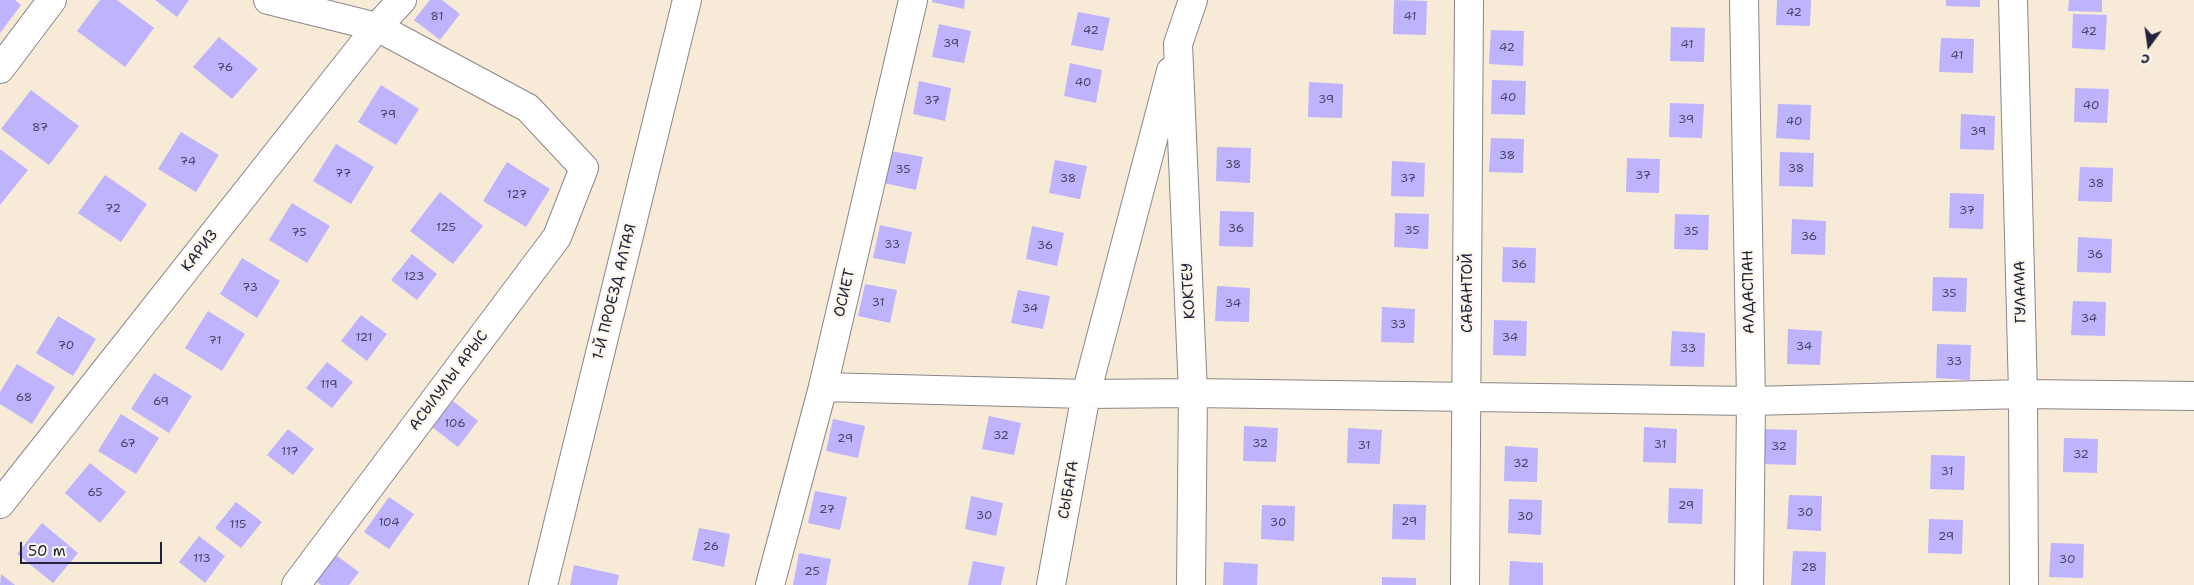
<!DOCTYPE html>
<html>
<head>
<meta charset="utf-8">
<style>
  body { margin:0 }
  #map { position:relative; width:2194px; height:585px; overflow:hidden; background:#f7ebd7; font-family:"Shantell Sans",sans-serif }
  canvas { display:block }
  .north { position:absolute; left:2124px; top:20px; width:50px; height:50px; -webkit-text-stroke:4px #fbf7ec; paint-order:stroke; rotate:194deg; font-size:14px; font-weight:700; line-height:20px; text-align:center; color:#22223b }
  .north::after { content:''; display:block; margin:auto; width:18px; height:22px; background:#22223b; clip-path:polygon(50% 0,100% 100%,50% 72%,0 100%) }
  .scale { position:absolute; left:20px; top:542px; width:142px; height:22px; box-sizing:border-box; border:2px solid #22223b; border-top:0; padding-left:6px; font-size:15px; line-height:18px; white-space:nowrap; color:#22223b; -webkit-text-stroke:4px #fbf7ec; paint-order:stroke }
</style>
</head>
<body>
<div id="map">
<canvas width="2194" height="585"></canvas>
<div class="north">С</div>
<div class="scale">50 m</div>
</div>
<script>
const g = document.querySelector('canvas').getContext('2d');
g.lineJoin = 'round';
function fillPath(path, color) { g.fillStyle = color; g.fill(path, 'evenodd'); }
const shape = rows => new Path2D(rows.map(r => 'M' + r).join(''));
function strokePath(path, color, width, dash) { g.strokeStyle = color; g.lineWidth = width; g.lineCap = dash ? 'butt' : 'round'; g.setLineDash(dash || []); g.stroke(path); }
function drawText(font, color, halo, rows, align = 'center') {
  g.font = font + ' "Shantell Sans",sans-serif'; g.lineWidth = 5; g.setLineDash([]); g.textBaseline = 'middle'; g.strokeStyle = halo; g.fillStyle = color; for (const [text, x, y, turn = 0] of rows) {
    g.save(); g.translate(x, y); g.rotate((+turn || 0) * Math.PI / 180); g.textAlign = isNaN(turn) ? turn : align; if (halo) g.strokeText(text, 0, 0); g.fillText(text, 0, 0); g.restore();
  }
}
const building = shape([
  [0,0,15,0,21,5,0,33],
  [100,0,117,0,154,28,125,67,77,31],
  [155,0,189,0,177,17],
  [430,0,442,0,460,14,440,40,414,20],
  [932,0,965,0,964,9,932,2],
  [1394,0,1427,1,1426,35,1393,34],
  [1777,0,1811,0,1810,26,1776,25],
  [1946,0,1980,0,1980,7,1946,6],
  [2069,0,2102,0,2102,12,2068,11],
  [1078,12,1110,18,1103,51,1071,45],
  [2073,14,2107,15,2105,50,2072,48],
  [939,24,971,31,964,63,932,57],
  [1671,27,1705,28,1704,62,1670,61],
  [1491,30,1524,31,1523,66,1489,64],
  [219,37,258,69,232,99,193,67],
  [1941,38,1974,39,1973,73,1939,72],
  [1070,63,1102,70,1096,103,1064,96],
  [1492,80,1526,81,1525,115,1491,114],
  [919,81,951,88,945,121,913,114],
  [1309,82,1343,84,1342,118,1308,117],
  [381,85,419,109,396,145,358,122],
  [2075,88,2109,89,2107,123,2074,122],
  [31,90,79,126,49,165,1,129],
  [1670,103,1704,104,1702,138,1669,137],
  [1778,104,1811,105,1810,140,1776,138],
  [1961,114,1995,116,1994,150,1960,149],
  [181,132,219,155,196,192,158,169],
  [1491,138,1524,139,1523,173,1489,172],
  [336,144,374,167,351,204,313,181],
  [1217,147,1251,148,1250,183,1216,181],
  [0,149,28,170,0,205],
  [891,151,923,157,916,190,884,183],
  [1780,152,1814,153,1813,187,1779,186],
  [1627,158,1660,159,1659,193,1626,192],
  [1055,160,1087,166,1080,199,1049,193],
  [1392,161,1425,163,1424,197,1391,196],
  [507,162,550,189,526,227,483,201],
  [2080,167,2113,168,2112,202,2078,201],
  [105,175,147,204,121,242,78,213],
  [440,192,483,226,453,264,410,231],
  [1950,193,1984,194,1983,229,1949,228],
  [292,203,330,226,307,263,269,240],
  [1220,211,1254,212,1253,247,1219,246],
  [1395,213,1429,214,1428,249,1394,247],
  [1675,214,1709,215,1708,250,1674,249],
  [1792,219,1826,221,1825,255,1791,254],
  [880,225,912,232,905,264,873,258],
  [1032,226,1064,233,1057,266,1026,259],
  [2078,237,2112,239,2111,273,2077,272],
  [1503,247,1536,248,1535,283,1502,282],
  [412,254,437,274,417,300,391,280],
  [242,258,280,281,257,318,220,294],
  [1933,277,1967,278,1966,312,1932,311],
  [865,284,897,290,890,323,858,316],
  [1217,286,1250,288,1249,322,1215,321],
  [1018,290,1050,296,1043,329,1011,323],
  [2073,301,2106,302,2105,336,2071,335],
  [1382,307,1415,309,1414,343,1381,342],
  [208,311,245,334,222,371,185,348],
  [361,315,387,334,367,361,341,341],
  [58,316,96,339,73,376,36,353],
  [1494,320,1527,321,1526,356,1493,355],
  [1788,329,1822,331,1820,365,1787,364],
  [1672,331,1705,333,1704,367,1670,366],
  [1937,344,1971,345,1970,380,1936,378],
  [327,362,353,382,332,408,306,388],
  [17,364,55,387,32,424,0,404,0,392],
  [154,373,192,396,169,433,131,409],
  [453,401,478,421,458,447,432,427],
  [121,414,159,438,136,474,98,451],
  [989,416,1021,423,1014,455,982,449],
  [833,419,865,426,858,458,826,451],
  [1244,426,1278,428,1276,462,1243,461],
  [1644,427,1677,429,1676,463,1643,462],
  [1348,428,1382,430,1380,464,1347,463],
  [288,429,314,449,293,475,267,455],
  [1763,429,1797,430,1796,465,1762,464],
  [2064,438,2098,439,2097,473,2063,472],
  [1505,446,1538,448,1537,482,1504,481],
  [1931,455,1965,456,1964,490,1930,489],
  [90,463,126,492,100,523,65,493],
  [1669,488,1703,489,1702,524,1668,523],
  [815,491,847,497,840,530,808,523],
  [1789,495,1822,496,1821,531,1787,529],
  [971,496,1003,503,996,536,965,529],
  [389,497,414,514,389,549,364,532],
  [1509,499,1542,500,1541,535,1508,533],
  [236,502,262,522,241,548,215,528],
  [1393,504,1426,505,1425,540,1392,539],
  [1262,505,1295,506,1294,541,1261,539],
  [1929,519,1963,520,1962,554,1928,553],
  [42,523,78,553,53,583,17,554],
  [699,528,730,534,724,567,692,560],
  [199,536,225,556,205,583,179,562],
  [2051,543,2084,544,2083,578,2049,577],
  [1793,551,1826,552,1825,585,1791,585],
  [333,553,359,572,349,585,321,585,313,579],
  [799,553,831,559,826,585,793,585],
  [973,561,1005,567,1001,585,968,585],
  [1510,561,1543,563,1543,585,1509,585],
  [1224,562,1258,564,1257,585,1223,585],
  [574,565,619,575,617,585,570,585],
  [1,574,15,585,0,585],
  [1382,577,1416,578,1416,585,1382,585]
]);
const minor = shape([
  [268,0,377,27,528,108,584,168,557,237,296,585],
  [1744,0,1751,401,1749,585],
  [2013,0,2023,394,2024,585],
  [0,69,52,0],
  [823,387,1086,394,1193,393,1751,401,2023,394,2194,396],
  [0,504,377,27,402,0],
  [543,585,687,0],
  [770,585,823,387,913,0],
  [1051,585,1086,394,1171,71],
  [1191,585,1193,393,1178,44,1193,0],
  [1465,585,1469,0]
]);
const numberNames = [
  ["42",1794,13],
  ["81",437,17],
  ["41",1410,17],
  ["42",1091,31],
  ["42",2089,32],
  ["39",951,44],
  ["41",1687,45],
  ["42",1507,48],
  ["41",1957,56],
  ["76",225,68],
  ["40",1083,83],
  ["40",1508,98],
  ["39",1326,100],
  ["37",932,101],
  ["40",2091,106],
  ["79",388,115],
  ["39",1686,120],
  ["40",1794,122],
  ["87",40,128],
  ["39",1978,132],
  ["38",1507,156],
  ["74",188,162],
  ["38",1233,165],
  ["38",1796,169],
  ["35",903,170],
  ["77",343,174],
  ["37",1643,176],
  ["38",1068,179],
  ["37",1408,179],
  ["38",2096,184],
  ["127",517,195],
  ["72",113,209],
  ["37",1967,211],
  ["125",446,228],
  ["36",1236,229],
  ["35",1412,231],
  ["35",1691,232],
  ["75",299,233],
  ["36",1809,237],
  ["33",892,245],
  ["36",1045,246],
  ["36",2095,255],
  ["36",1519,265],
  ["123",414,277],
  ["73",250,288],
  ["35",1949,294],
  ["31",878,303],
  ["34",1233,304],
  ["34",1030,309],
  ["34",2089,319],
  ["33",1398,325],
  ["121",364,338],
  ["34",1510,338],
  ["71",215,341],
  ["70",66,346],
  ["34",1804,347],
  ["33",1688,349],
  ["33",1954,362],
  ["119",329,385],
  ["68",24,398],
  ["69",161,402],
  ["106",455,424],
  ["32",1001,436],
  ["29",845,439],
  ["67",128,444],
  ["32",1260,444],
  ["31",1660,445],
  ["31",1364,446],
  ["32",1779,447],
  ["117",290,452],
  ["32",2081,455],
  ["32",1521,464],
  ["31",1947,472],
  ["65",95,493],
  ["29",1686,506],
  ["27",827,510],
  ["30",1805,513],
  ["30",984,516],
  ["30",1525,517],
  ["29",1409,522],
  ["104",389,523],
  ["30",1278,523],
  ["115",238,525],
  ["29",1946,537],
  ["26",711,547],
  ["113",202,559],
  ["30",2067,560],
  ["28",1809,568],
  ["25",812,572]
];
const streetNames = [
  ["КАРИЗ",200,251,-52],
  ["КОКТЕУ",1189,291,-93],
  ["1-Й ПРОЕЗД АЛТАЯ",615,292,-76],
  ["АЛДАСПАН",1749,292,-91],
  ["ГУЛАМА",2021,292,-91],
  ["ОСИЕТ",845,293,-77],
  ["САБАНТОЙ",1468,293,-90],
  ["АСЫЛУЛЫ АРЫС",449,381,-53],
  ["СЫБАГА",1069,490,-80]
];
fillPath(building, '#beb3fc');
strokePath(minor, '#8c8689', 30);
strokePath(minor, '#fff', 28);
drawText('12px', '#49466b', null, numberNames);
drawText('15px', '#22223b', '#fbf7ec', streetNames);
</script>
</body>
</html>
